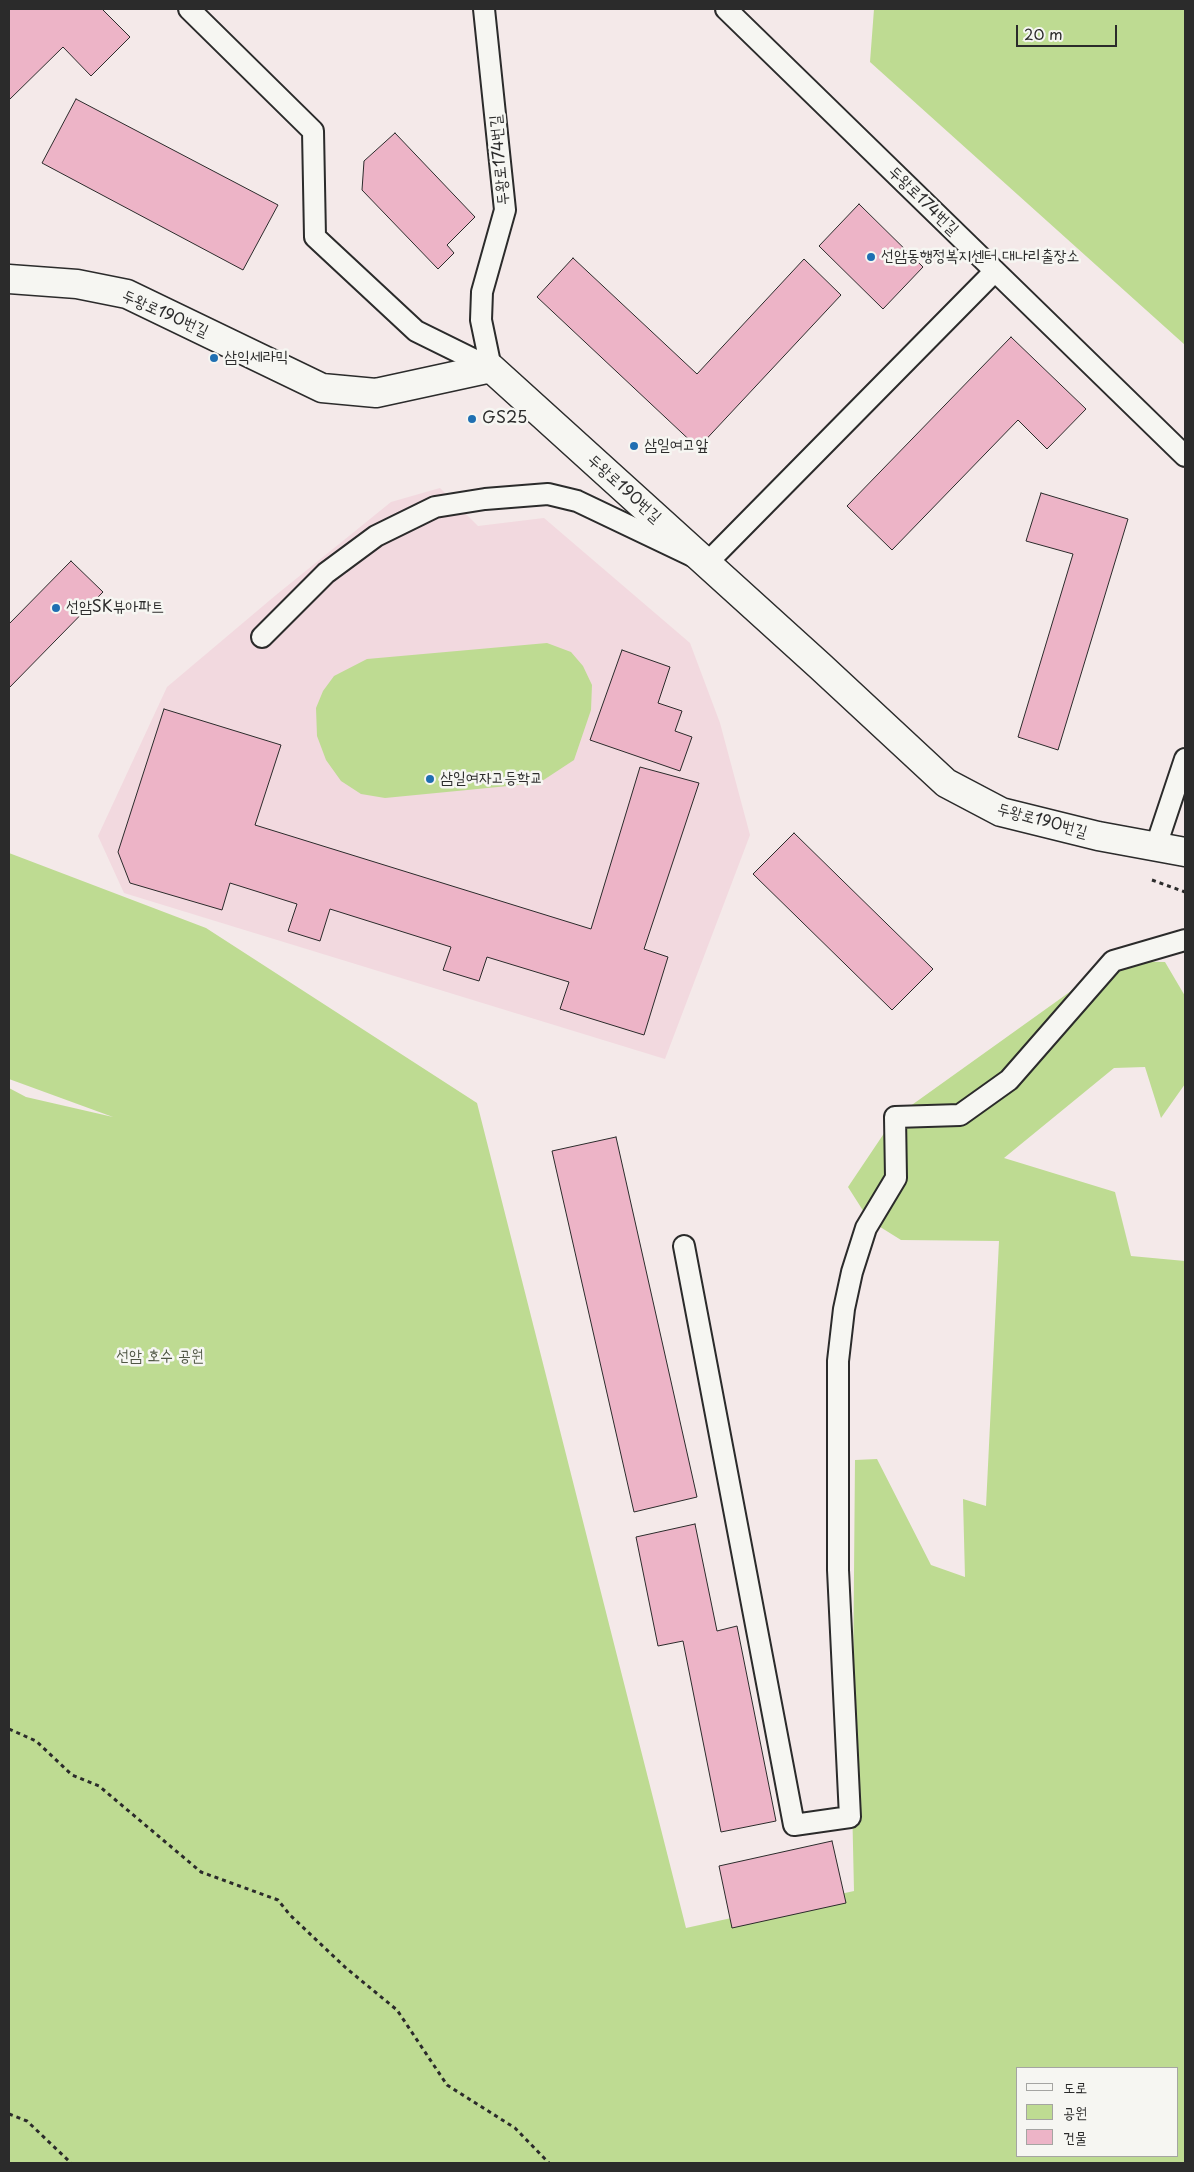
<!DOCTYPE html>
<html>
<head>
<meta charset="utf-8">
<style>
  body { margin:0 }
  #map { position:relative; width:1194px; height:2172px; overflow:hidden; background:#f4e9e9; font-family:"Playpen Sans","Poor Story",sans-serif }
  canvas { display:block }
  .frame { position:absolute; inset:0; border:10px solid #2b2b2b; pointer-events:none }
  .legend { position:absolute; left:1016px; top:2067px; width:162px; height:90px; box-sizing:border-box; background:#f6f6f2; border:1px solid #a5a5a2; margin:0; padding:6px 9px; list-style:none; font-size:15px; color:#2b2b2b }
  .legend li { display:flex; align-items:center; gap:10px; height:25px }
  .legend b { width:25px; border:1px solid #a5a5a2 }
  .scale { position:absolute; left:1016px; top:25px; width:101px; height:22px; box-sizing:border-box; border:2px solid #2b2b2b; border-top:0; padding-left:6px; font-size:15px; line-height:18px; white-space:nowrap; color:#2b2b2b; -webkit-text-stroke:4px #f6f6f2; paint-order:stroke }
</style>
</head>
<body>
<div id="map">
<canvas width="1194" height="2172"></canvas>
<div class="frame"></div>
<ul class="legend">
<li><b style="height:6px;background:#f6f6f2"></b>도로</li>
<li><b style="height:14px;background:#bedb92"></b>공원</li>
<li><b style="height:14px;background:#edb4c7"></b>건물</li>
</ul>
<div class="scale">20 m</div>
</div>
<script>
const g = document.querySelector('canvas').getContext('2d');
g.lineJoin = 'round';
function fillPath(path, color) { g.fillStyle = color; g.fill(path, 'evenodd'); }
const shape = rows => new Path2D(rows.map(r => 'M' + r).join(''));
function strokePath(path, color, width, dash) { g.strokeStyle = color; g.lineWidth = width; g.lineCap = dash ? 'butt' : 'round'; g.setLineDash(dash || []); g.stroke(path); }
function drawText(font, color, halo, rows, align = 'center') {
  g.font = font + ' "Playpen Sans","Poor Story",sans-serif'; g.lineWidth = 5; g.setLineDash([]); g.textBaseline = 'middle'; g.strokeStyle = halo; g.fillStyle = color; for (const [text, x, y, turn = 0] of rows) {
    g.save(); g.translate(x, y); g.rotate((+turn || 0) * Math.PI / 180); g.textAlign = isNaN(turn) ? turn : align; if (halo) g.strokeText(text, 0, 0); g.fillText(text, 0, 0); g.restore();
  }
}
const built = shape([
  [440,488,478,526,544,518,690,643,720,723,750,835,665,1059,124,893,98,836,167,687,276,595,391,502]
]);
const green = shape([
  [874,9,1185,9,1185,345,870,62],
  [547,643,571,652,583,666,592,685,591,710,574,760,539,783,385,798,361,794,341,781,326,760,317,736,316,708,323,691,334,676,367,659],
  [9,853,206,928,477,1103,686,1928,854,1891,852,1801,855,1460,877,1459,931,1565,965,1577,963,1499,986,1506,999,1241,901,1240,869,1220,848,1187,895,1117,1113,961,1165,962,1185,996,1185,1084,1161,1118,1145,1067,1114,1068,1004,1158,1115,1192,1131,1256,1185,1261,1185,2163,9,2163,9,1088,26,1097,113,1117,9,1079],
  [1018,2068,1178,2068,1178,2156,1018,2156]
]);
const building = shape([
  [9,9,102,9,130,37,91,76,63,47,9,100,9,9],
  [76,99,278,205,243,270,42,163,76,99],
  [395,133,475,217,447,245,454,253,438,269,362,190,364,161,395,133],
  [859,204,923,267,883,309,819,246,859,204],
  [573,258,697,374,804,259,841,295,698,448,537,297,573,258],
  [1011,337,1086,409,1047,449,1018,420,892,550,847,506,1011,337],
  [1041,493,1128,519,1058,750,1018,737,1073,554,1026,541,1041,493],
  [71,561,103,592,9,688,9,624,71,561],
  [622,650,670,667,658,703,682,711,675,731,692,737,680,771,590,740,622,650],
  [164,709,281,745,255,825,591,929,640,767,699,783,644,949,668,957,644,1035,560,1009,569,982,487,957,479,981,443,970,451,947,330,909,320,941,288,931,297,904,230,883,222,910,130,883,118,852,164,709],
  [794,833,933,969,892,1010,753,874,794,833],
  [616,1137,697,1497,634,1512,552,1151,616,1137],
  [695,1524,717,1631,737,1626,776,1821,721,1832,683,1641,658,1646,636,1537,695,1524],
  [832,1841,846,1903,732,1928,719,1866,832,1841]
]);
const path = shape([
  [1152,880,1185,892],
  [9,1729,36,1741,72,1775,99,1786,201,1872,278,1900,290,1915,346,1968,397,2010,447,2085,515,2128,549,2163],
  [9,2114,27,2121,71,2163]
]);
const service = shape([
  [189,9,313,131,315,237,416,331,491,368],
  [484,9,505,210,482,292,481,320,491,368],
  [726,9,1185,456],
  [262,637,326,573,376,536,435,507,485,499,548,494,577,501,707,563,995,271],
  [1156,846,1185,759],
  [684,1246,794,1825,850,1817,838,1570,838,1361,844,1309,852,1272,866,1228,896,1178,895,1117,960,1115,1009,1080,1113,961,1185,940]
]);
const tertiary = shape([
  [9,279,77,284,127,294,322,388,376,393,491,368,820,666,946,783,1001,812,1098,836,1185,852]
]);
const markers = [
  [871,257,5,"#1f6fb2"],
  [214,358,5,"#1f6fb2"],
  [472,419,5,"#1f6fb2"],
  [634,446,5,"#1f6fb2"],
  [56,608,5,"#1f6fb2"],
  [430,779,5,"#1f6fb2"]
];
const streetNames = [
  ["두왕로174번길",500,160,-95],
  ["두왕로174번길",923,201,44],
  ["두왕로190번길",165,314,24],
  ["두왕로190번길",624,489,42],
  ["두왕로190번길",1042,821,15]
];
const poiNames = [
  ["선암동행정복지센터 대나리출장소",881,257],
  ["삼익세라믹",224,358],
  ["GS25",482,419],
  ["삼일여고앞",644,446],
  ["선암SK뷰아파트",66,608],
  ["삼일여자고등학교",440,779]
];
const parkNames = [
  ["선암 호수 공원",160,1357]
];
fillPath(built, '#f2d9df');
fillPath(green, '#bedb92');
fillPath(building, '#edb4c7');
strokePath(building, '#2b2b2b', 1);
strokePath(service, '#2b2b2b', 24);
strokePath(tertiary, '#2b2b2b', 31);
strokePath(path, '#2b2b2b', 3, [4, 4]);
strokePath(service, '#f6f6f2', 20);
strokePath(tertiary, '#f6f6f2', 28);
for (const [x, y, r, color] of markers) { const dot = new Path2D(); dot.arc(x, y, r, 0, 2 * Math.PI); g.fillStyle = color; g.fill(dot); strokePath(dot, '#f6f6f2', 2); }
drawText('16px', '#2b2b2b', '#f6f6f2', streetNames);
drawText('16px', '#2b2b2b', '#f6f6f2', poiNames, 'left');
drawText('16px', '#505745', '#f6f6f2', parkNames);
</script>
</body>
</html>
